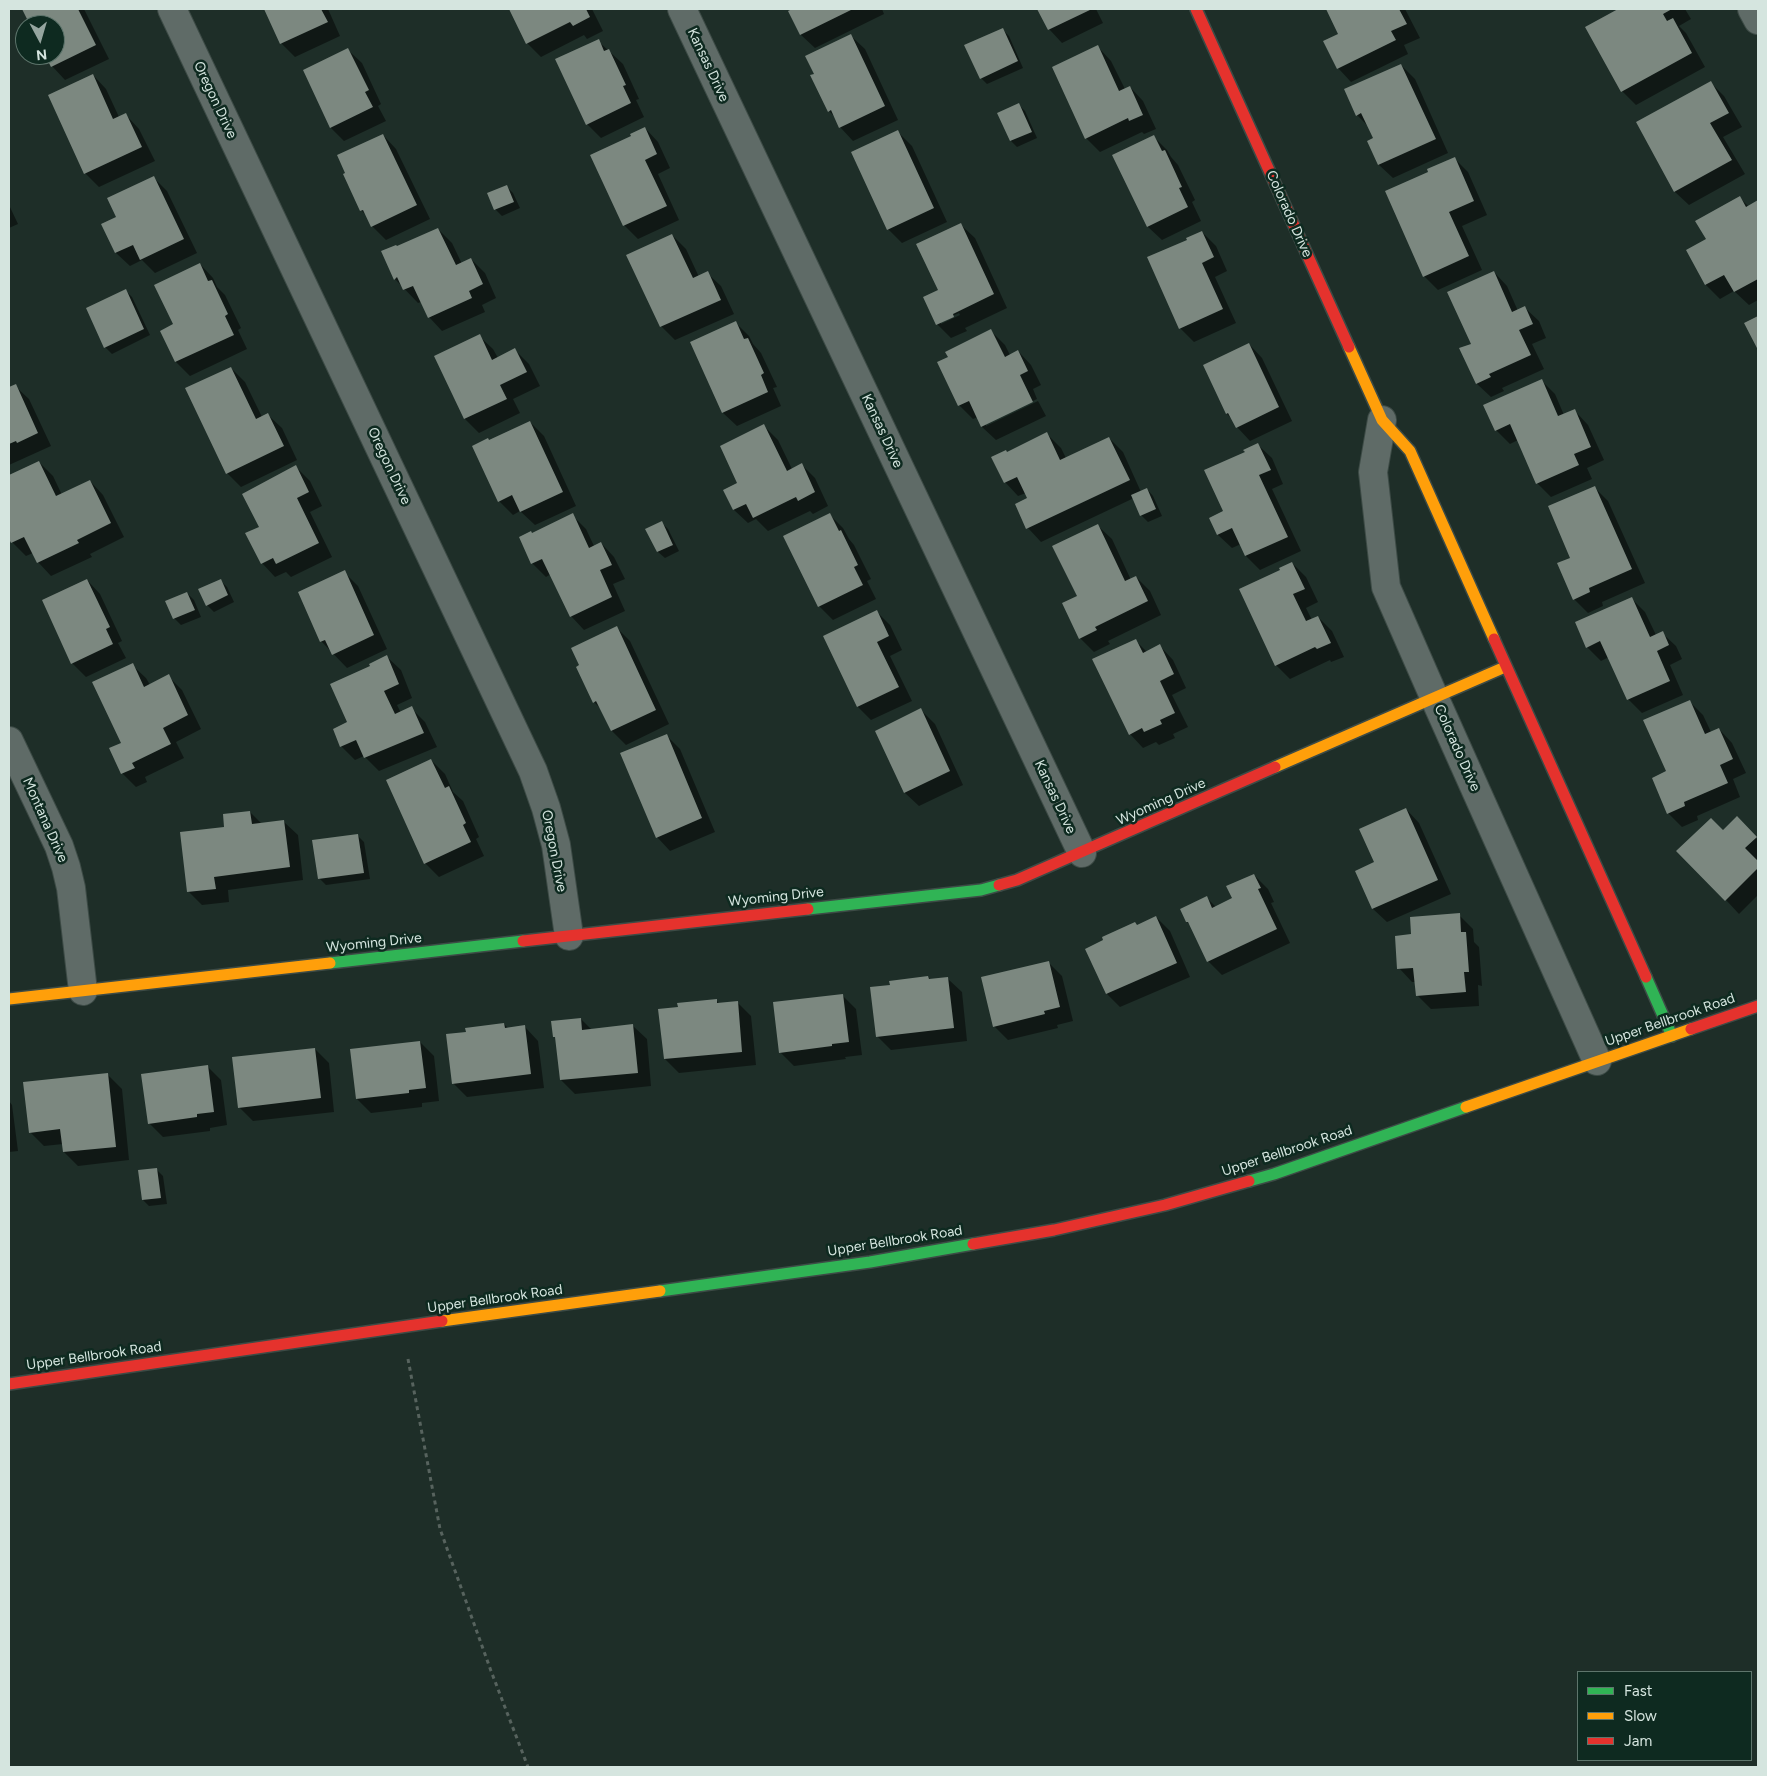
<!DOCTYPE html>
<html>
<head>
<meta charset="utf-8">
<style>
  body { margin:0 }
  #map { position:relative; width:1767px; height:1776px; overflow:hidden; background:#1e2e28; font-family:Figtree,sans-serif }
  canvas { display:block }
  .frame { position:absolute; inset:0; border:10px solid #d5e5df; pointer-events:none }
  .legend { position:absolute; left:1577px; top:1671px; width:175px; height:90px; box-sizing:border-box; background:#0e2a20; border:1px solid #5e756c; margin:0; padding:6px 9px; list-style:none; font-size:15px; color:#d5e5df }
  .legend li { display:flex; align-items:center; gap:10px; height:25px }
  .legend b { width:25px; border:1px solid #5e756c }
  .north { position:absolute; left:15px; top:15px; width:50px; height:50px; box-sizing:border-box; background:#0e2a20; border:1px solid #5e756c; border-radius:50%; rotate:174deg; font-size:14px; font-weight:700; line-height:20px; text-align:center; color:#d5e5df }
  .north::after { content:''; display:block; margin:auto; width:18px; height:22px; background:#95a59f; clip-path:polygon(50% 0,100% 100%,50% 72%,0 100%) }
</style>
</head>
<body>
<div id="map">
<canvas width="1767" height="1776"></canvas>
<div class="frame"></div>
<ul class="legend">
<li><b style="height:6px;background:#30b455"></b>Fast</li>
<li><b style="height:6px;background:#ff9f0a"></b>Slow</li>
<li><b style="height:6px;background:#e5322d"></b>Jam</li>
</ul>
<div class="north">N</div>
</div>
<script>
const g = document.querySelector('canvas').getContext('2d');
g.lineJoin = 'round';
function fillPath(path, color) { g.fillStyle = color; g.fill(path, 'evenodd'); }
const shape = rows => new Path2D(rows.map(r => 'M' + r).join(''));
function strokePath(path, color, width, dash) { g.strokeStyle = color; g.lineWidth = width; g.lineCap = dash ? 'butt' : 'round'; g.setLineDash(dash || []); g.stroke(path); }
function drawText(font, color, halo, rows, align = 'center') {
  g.font = font + ' Figtree,sans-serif'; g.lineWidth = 5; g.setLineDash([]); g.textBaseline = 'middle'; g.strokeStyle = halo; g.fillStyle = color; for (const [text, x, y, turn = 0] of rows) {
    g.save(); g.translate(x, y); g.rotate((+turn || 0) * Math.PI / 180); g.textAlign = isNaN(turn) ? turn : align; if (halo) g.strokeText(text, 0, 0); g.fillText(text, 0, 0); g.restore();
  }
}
const shadow = shape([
  [23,9,84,9,109,59,65,80,52,66,46,55,55,55,55,25,31,25],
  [265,9,328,9,340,36,295,57,282,44],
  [511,9,592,9,603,31,587,39,584,35,541,57,527,43],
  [794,9,882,9,884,14,815,48,801,35,789,11],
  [1039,9,1096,9,1103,23,1062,43,1049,29],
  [1327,9,1405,9,1420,38,1404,45,1408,54,1351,82,1338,68,1340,34],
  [1621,9,1685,9,1691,19,1679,26,1686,33,1705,67,1636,105,1622,91,1587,27],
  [1002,29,1009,36,1023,68,987,84,981,78],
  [851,36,865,49,898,120,853,141,840,127,836,118,829,111,815,75],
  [598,41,623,64,639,99,636,100,644,117,601,138,587,124],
  [1098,47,1111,61,1125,89,1130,87,1143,101,1156,129,1144,134,1142,132,1100,152,1086,138],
  [348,50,362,63,381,104,378,106,386,121,344,141,331,128],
  [1401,65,1415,79,1448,153,1393,178,1379,165,1369,142,1374,139,1369,127,1357,115],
  [93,75,106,89,119,117,126,115,139,129,155,161,99,187,85,173],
  [1710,82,1724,96,1742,127,1723,137,1745,174,1689,205,1675,192,1638,123],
  [1019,105,1025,111,1037,138,1017,147,1011,141],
  [645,128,658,142,670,168,658,174,679,220,638,239,624,225,592,156,633,137],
  [898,132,912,146,947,222,902,243,888,229],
  [383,135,396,149,430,219,386,240,372,226,368,217,361,210],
  [1154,137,1167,150,1171,157,1178,165,1195,200,1192,202,1201,221,1162,240,1148,227,1114,156],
  [1454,158,1468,172,1487,215,1462,226,1482,270,1438,290,1424,276,1430,173],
  [153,177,167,191,197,253,155,273,142,260,130,266,116,253,103,224,118,217],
  [506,186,513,193,520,208,502,216,496,210,489,194],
  [1740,198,1749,207,1758,202,1758,300,1749,305,1734,291,1720,299,1706,285,1688,251,1707,240],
  [9,205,18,224,9,228],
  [961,225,975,238,1007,308,965,328,967,331,951,338,937,324,939,291],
  [959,313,960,315,941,324,941,321],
  [438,229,452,243,462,264,471,259,485,273,496,298,482,305,485,312,442,331,429,317,421,302,418,303,395,279,398,248],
  [1202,232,1216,246,1227,271,1215,277,1236,323,1194,342,1180,328,1189,241],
  [672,235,686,249,699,277,707,273,721,286,734,314,675,340,661,326],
  [200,264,213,278,217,287,225,295,241,328,238,330,247,349,190,376,176,362,161,331,175,325],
  [1494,272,1507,286,1518,311,1525,308,1539,321,1546,338,1532,344,1544,369,1502,388,1504,391,1491,397,1477,384,1461,349,1473,344],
  [126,291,132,297,150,335,112,354,105,347],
  [735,322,749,336,753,344,761,353,777,387,773,388,781,406,737,426,723,413,691,343],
  [991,331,1005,345,1010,355,1018,351,1031,365,1041,385,1033,389,1037,399,986,424,986,426,1038,401,1046,416,996,440,982,427,978,417,973,419,959,405,950,357],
  [479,336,493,349,498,358,515,350,529,364,540,386,513,399,520,413,479,433,465,419,436,356],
  [1249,344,1262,358,1292,421,1250,441,1237,427,1233,420,1227,414],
  [231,368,245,382,262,417,268,415,282,428,297,460,241,487,227,473],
  [1541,380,1555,394,1564,415,1575,411,1588,425,1604,460,1587,468,1592,479,1551,497,1537,483,1518,440,1510,444,1496,430],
  [15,386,29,399,51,446,9,465,9,389],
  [530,422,544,436,576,506,535,525,520,511,513,515,499,501,489,441],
  [764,426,778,440,792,469,802,465,815,478,828,506,813,514,810,511,768,531,756,519,748,523,734,510,725,490,739,484],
  [1047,434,1061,448,1066,458,1109,438,1123,452,1141,492,1147,489,1153,496,1162,516,1148,522,1141,515,1134,498,1041,542,1028,528,1028,499,1026,493,1018,496,1005,482,1007,453],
  [1258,445,1272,458,1283,484,1272,489,1301,551,1260,570,1246,556,1241,544,1232,548,1218,535,1211,518,1225,512,1246,452],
  [39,462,53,476,62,495,90,481,103,495,124,537,90,554,92,557,51,576,38,562,33,553,26,556,12,542,9,536,9,477],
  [296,467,310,481,322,506,310,512,332,557,291,577,286,572,275,577,262,563,260,527],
  [1594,487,1608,501,1645,583,1602,602,1603,606,1588,613,1574,599,1572,558],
  [829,514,843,528,849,539,854,545,871,579,867,581,876,599,833,620,819,606],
  [572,515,586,529,594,546,601,543,614,557,625,579,613,584,625,611,584,630,571,616,551,574,546,577,532,563,533,534],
  [661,522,668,529,679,551,665,558,658,552,647,530],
  [1098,526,1112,539,1131,580,1136,577,1150,591,1161,615,1108,641,1110,644,1094,652,1080,638,1078,597],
  [1292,563,1306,577,1318,602,1306,608,1312,620,1318,617,1332,631,1344,657,1331,662,1330,660,1290,679,1276,665,1281,571],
  [344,572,358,586,387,649,347,668,321,641],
  [87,580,100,594,122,641,118,643,126,658,86,677,72,663],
  [220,580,227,587,234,602,214,612,207,605],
  [187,593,194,600,201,617,181,625,174,618],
  [1631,598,1645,612,1656,635,1662,633,1676,646,1682,659,1670,665,1683,695,1642,713,1628,699,1609,657,1601,661,1587,647],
  [877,612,890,625,902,650,890,656,912,701,871,720,858,707,824,636],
  [617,628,630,641,669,724,626,745,612,731,602,710,594,702],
  [1135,640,1147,652,1160,646,1173,660,1186,688,1172,695,1188,727,1173,734,1175,738,1159,745,1156,742,1143,748,1130,734],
  [387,657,401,670,412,698,397,705,401,713,411,708,425,722,437,747,379,771,364,756,355,760,341,746,348,723,372,667],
  [132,665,146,678,150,685,168,676,182,690,201,729,176,742,184,758,145,777,147,782,136,787,122,773,122,744],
  [1689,701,1703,715,1711,732,1719,729,1732,743,1746,773,1733,779,1740,797,1697,816,1698,820,1682,827,1668,813,1667,772],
  [921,710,935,724,963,785,919,806,905,793,877,731],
  [666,735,680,749,715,832,670,851,657,837],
  [431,760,445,774,453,792,463,801,479,837,476,839,484,856,439,877,425,863],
  [1406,809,1419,823,1451,894,1387,922,1373,909,1357,871,1376,863],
  [250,812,262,824,284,822,298,835,303,880,228,890,229,902,202,905,189,892,226,828],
  [1737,818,1758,840,1758,895,1739,914,1726,900,1723,831],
  [357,835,364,842,370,879,326,885,319,878],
  [1254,875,1268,889,1274,902,1271,903,1290,943,1222,975,1208,961,1191,926,1187,922,1206,897,1216,907,1234,899],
  [1459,915,1473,929,1474,942,1479,947,1482,986,1478,985,1479,1006,1431,1009,1417,995,1416,982,1412,982,1399,968,1412,935],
  [1156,917,1170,931,1190,977,1120,1007,1107,994],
  [1048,962,1062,976,1073,1021,1057,1025,1058,1028,1008,1040,994,1026],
  [928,977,931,980,948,979,962,992,967,1041,891,1050,877,1036,891,986],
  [842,995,856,1009,862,1055,845,1057,846,1059,794,1066,780,1052],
  [717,1001,720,1004,737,1002,751,1016,756,1065,679,1073,665,1059],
  [581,1019,592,1030,633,1026,647,1039,651,1086,575,1094,561,1080,557,1039,554,1036],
  [504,1024,509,1029,525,1027,538,1041,544,1088,467,1097,453,1083,467,1033],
  [420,1042,434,1056,439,1101,422,1103,422,1107,371,1113,357,1099,351,1050],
  [315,1049,329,1063,334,1112,253,1121,239,1107],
  [207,1066,221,1080,227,1125,210,1128,210,1131,163,1137,149,1123],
  [108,1075,122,1089,129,1160,78,1166,64,1152,63,1144,44,1146,30,1132],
  [9,1101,12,1105,18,1151,9,1152],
  [157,1170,163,1176,167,1204,149,1206,143,1200]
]);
const building = shape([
  [22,9,78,9,96,45,51,67,45,55,55,55,55,25,30,25],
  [264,9,321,9,328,22,280,44],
  [509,9,586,9,590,17,573,26,570,22,526,44],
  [792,9,853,9,800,35,788,11],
  [1037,9,1092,9,1048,30],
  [1326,9,1399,9,1407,24,1391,31,1396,40,1337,69,1323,41,1338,34],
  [1618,9,1672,9,1663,14,1667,21,1673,18,1692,53,1621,92,1585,27],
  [1003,28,1018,61,980,79,964,45],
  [851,34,885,106,839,128,831,110,828,112,810,75,814,74,805,56],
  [599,39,604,51,609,49,626,85,623,86,631,103,586,125,555,59],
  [1098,45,1119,91,1130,86,1143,115,1129,121,1128,118,1085,139,1052,67],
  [348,48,369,90,365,92,373,107,330,128,303,70],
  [1401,64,1436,139,1378,165,1367,141,1373,138,1361,113,1356,116,1344,89],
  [93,74,113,119,126,113,142,147,84,174,48,95],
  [1711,81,1729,113,1710,123,1732,160,1674,192,1636,122],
  [1019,103,1032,132,1010,141,997,113],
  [645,127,657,154,645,160,667,206,623,226,590,155,631,136,630,134],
  [898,130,934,208,887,230,851,152],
  [383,134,417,205,371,227,363,210,360,211,343,174,345,173,337,155],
  [1154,135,1162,151,1165,150,1182,187,1179,188,1188,207,1147,227,1112,155],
  [1455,157,1474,201,1449,212,1469,256,1423,277,1385,191,1428,172,1427,169],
  [154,176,184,239,140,260,133,245,115,253,101,224,116,217,107,198],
  [507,185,514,202,494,210,487,193],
  [1740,196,1746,207,1758,200,1758,279,1734,292,1724,275,1705,285,1686,250,1706,239,1695,221],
  [961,223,994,294,953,314,954,317,936,325,923,297,938,290,916,244],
  [438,228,456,265,471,258,483,284,469,291,472,298,428,318,413,286,403,290,397,277,394,280,381,251,396,245,397,246],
  [1202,231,1214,257,1202,263,1223,309,1179,329,1147,257,1187,240,1186,238],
  [672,234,693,278,708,271,721,300,660,327,626,255],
  [200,263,208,281,212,280,228,314,225,316,234,335,175,362,160,331,173,324,154,285],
  [1494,271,1512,312,1525,306,1533,324,1519,330,1531,355,1489,374,1491,377,1476,384,1459,348,1471,344,1447,292],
  [126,289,144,329,104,348,86,308],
  [1758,316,1758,350,1744,323],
  [736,321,744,339,748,338,764,373,761,375,768,392,722,413,690,342],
  [991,329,1005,357,1018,350,1028,371,1020,375,1033,402,981,427,969,401,958,406,937,362,948,357,945,352],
  [480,334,492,360,515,348,527,372,500,385,507,399,464,419,434,356],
  [1249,343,1279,407,1236,428,1228,413,1226,414,1203,365],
  [231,367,256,419,268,413,284,446,226,474,185,388],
  [1542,379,1558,416,1575,409,1591,447,1574,454,1579,465,1536,484,1510,424,1495,431,1483,405],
  [16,384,38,433,17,443,16,441,9,444,9,387],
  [530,421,563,492,520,512,512,495,498,502,472,446,488,438,489,440],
  [764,424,787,471,802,463,815,492,798,501,796,497,753,518,746,504,733,510,723,490,737,483,720,446],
  [1047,432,1060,460,1109,437,1130,480,1026,529,1015,504,1027,498,1017,477,1004,483,991,457,1006,450,1007,452],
  [1258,443,1271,470,1259,475,1288,537,1245,556,1232,528,1217,535,1209,518,1223,511,1204,470,1245,452,1243,450],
  [39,461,56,496,90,480,111,523,77,540,79,543,37,563,24,537,11,543,9,539,9,475],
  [296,465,309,492,297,498,319,543,276,564,273,558,261,564,245,533,259,527,242,494],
  [1595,486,1632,569,1589,588,1590,592,1573,600,1557,563,1570,558,1548,506],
  [1147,488,1156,509,1140,516,1131,495],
  [573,513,589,548,601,542,612,565,600,570,612,597,570,617,542,559,531,564,519,537,531,531,532,533],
  [830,513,839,531,841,530,858,565,854,567,863,585,818,607,783,536],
  [662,521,673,545,657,552,645,529],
  [1098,524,1125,581,1136,576,1148,601,1095,627,1097,630,1079,639,1062,603,1077,596,1052,546],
  [1292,562,1305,589,1293,594,1306,621,1318,616,1331,643,1317,649,1315,647,1275,666,1239,589,1280,570,1279,568],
  [345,570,374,635,332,655,325,640,320,642,298,592],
  [87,579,110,627,106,629,113,644,71,664,42,600],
  [221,579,228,595,206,606,198,589],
  [187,592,195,610,173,619,165,601],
  [1632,597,1650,637,1663,631,1669,645,1657,651,1670,681,1627,700,1600,641,1586,648,1575,622],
  [877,610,889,636,877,642,899,687,857,707,823,636],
  [617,626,656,710,611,731,596,701,593,703,576,667,579,665,571,648],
  [1136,639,1143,653,1160,644,1174,674,1160,681,1175,713,1160,720,1162,724,1144,732,1142,728,1129,735,1092,659],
  [387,655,399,684,384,691,395,714,412,706,424,733,364,758,356,740,340,747,333,729,347,722,330,684,370,666,369,664],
  [133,663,144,687,169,674,188,715,163,728,171,744,132,763,135,768,121,774,109,748,121,743,92,682],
  [1690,700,1705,734,1719,728,1733,759,1720,765,1728,783,1684,802,1685,806,1667,814,1652,778,1666,771,1643,720],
  [921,708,950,771,904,793,875,731],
  [667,734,702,818,656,838,620,753],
  [431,759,445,788,449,786,466,823,463,825,471,842,424,864,386,780],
  [1406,808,1438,880,1372,909,1355,871,1374,862,1359,829],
  [250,811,252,824,284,820,290,867,214,877,216,889,187,892,180,832,224,827,223,814],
  [1737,816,1757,837,1745,848,1758,861,1758,868,1725,901,1676,851,1711,818,1723,830],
  [358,834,364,873,318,879,312,840],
  [1254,874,1261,888,1258,889,1277,929,1207,962,1188,922,1186,922,1180,909,1207,896,1212,908,1232,898,1226,886],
  [1460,913,1461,932,1466,932,1469,972,1464,972,1466,992,1416,996,1413,968,1397,969,1395,936,1411,934,1410,917],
  [1156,916,1177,963,1106,994,1085,949,1103,940,1102,937,1135,922,1137,925],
  [1049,961,1060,1007,1044,1011,1045,1014,993,1027,981,977],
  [928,976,929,979,948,977,954,1028,876,1037,870,987,890,985,889,981],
  [843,994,849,1042,832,1044,832,1046,779,1053,773,1002],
  [717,999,717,1003,738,1001,742,1052,664,1059,658,1009,678,1007,677,1003],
  [581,1018,582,1030,633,1024,638,1073,560,1080,555,1037,553,1037,551,1021],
  [504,1023,505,1028,525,1025,531,1074,452,1084,446,1034,466,1032,465,1028],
  [420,1041,426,1088,409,1090,409,1093,356,1099,350,1049],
  [315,1048,321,1098,238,1108,232,1057],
  [208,1065,214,1112,197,1114,197,1117,148,1124,141,1074],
  [108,1073,116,1147,63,1152,60,1129,29,1133,23,1082],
  [157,1168,161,1198,142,1200,138,1170]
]);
const path = shape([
  [408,1359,440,1529,491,1671,528,1767]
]);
const street = shape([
  [172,9,533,771,546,808,556,845,569,936],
  [682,9,1082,853],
  [1752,9,1758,20],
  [1382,420,1373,472,1386,587,1435,699,1597,1061],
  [9,741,59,846,66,867,71,888,83,991]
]);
const fast = shape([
  [808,909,981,890,999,885],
  [330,963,523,941],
  [1646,977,1672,1036],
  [1249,1181,1274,1174,1466,1107],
  [660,1291,870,1262,973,1244]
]);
const slow = shape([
  [1349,347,1382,420,1410,451,1494,639],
  [1275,767,1505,667],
  [9,999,330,963],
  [1466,1107,1691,1029],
  [442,1321,660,1291]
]);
const jam = shape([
  [1196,9,1349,347],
  [1494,639,1646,977],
  [999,885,1017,880,1275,767],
  [523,941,808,909],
  [1691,1029,1758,1006],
  [973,1244,1054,1230,1165,1205,1249,1181],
  [9,1384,442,1321]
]);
const streetNames = [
  ["Kansas Drive",708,65,65],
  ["Oregon Drive",215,100,65],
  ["Colorado Drive",1289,214,66],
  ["Kansas Drive",882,431,65],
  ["Oregon Drive",389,466,65],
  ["Colorado Drive",1457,748,66],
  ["Kansas Drive",1055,797,65],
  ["Wyoming Drive",1161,802,-24],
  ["Montana Drive",45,820,66],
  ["Oregon Drive",554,851,79],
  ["Wyoming Drive",776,897,-6],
  ["Wyoming Drive",374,943,-6],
  ["Upper Bellbrook Road",1670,1020,-19],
  ["Upper Bellbrook Road",1287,1151,-18],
  ["Upper Bellbrook Road",895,1241,-9],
  ["Upper Bellbrook Road",495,1299,-8],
  ["Upper Bellbrook Road",94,1356,-8]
];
fillPath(shadow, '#0007');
fillPath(building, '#7c8880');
strokePath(street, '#3d4b46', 30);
strokePath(fast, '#3d4b46', 14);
strokePath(slow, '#3d4b46', 14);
strokePath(jam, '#3d4b46', 14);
strokePath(path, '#57635e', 3, [4, 4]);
strokePath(street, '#5f6b67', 28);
strokePath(fast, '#30b455', 11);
strokePath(slow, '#ff9f0a', 11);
strokePath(jam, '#e5322d', 11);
drawText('14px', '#d5e5df', '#0e2a20', streetNames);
</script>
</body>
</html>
